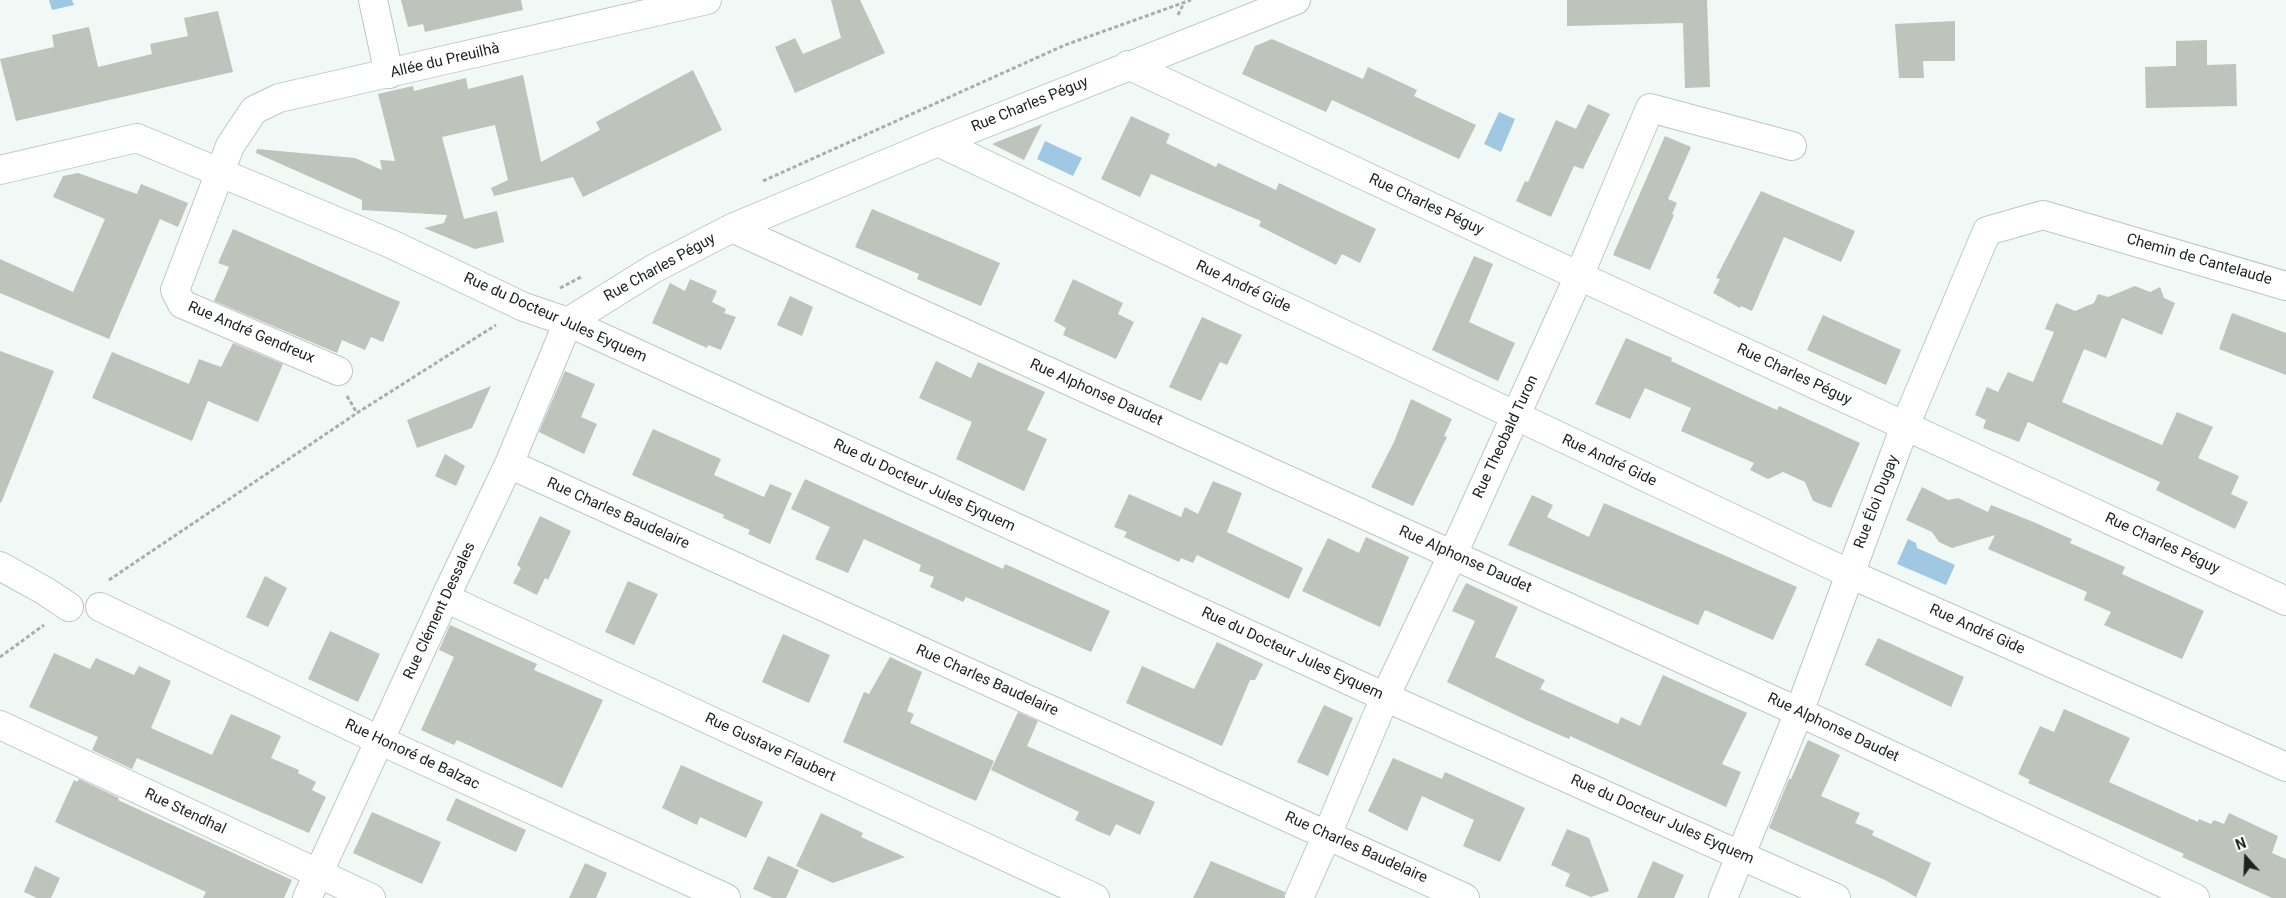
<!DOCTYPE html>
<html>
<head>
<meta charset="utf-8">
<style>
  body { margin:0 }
  #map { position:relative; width:2286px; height:898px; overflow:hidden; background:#f0f9f5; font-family:Roboto,sans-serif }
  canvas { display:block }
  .north { position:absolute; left:2221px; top:833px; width:50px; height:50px; -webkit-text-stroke:4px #fff; paint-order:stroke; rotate:340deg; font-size:14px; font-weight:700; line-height:20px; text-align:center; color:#1e2120 }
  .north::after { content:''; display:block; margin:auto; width:18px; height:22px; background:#1e2120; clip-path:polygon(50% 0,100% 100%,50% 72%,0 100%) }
</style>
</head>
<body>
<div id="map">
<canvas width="2286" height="898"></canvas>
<div class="north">N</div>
</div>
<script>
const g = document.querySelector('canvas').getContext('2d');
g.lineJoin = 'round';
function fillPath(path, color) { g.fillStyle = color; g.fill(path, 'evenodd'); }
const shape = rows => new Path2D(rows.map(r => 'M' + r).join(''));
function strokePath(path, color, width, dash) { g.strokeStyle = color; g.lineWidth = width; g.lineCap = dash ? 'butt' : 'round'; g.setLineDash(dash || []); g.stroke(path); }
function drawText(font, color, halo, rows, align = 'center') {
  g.font = font + ' Roboto,sans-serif'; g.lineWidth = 4.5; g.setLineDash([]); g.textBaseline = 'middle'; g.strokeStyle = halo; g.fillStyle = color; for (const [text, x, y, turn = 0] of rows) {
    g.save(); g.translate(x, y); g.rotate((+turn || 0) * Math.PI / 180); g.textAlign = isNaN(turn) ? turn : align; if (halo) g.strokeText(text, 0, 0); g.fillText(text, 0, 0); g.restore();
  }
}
const water = shape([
  [49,0,72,0,74,5,52,10],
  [1499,112,1515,119,1501,152,1484,144],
  [1045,141,1082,158,1073,176,1037,159],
  [1908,539,1916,543,1917,548,1955,565,1946,585,1897,564]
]);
const building = shape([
  [401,0,521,0,523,10,425,32,423,24,408,27],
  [831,0,860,0,885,53,795,93,775,47,795,38,803,54,841,38],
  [1567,0,1707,0,1710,87,1685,88,1683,23,1567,26],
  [218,11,233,72,16,121,0,59,54,47,52,35,89,27,98,67,152,54,150,44,188,36,184,18],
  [1955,21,1955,61,1923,61,1924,78,1899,78,1895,24],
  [1272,39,1363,79,1368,67,1417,90,1414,96,1476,125,1459,159,1332,100,1326,112,1242,74,1255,46],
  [2207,40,2207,65,2236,64,2237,106,2146,108,2145,67,2176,66,2176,41],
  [693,70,722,130,583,197,573,177,494,196,491,188,508,180,495,125,442,137,464,219,497,211,504,242,475,249,424,228,444,223,447,215,362,210,362,200,256,153,257,149,355,158,382,170,380,160,395,161,378,94,413,86,414,91,466,78,468,89,523,75,541,162,600,130,596,122],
  [1588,104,1610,114,1583,169,1574,166,1551,217,1516,201,1525,181,1528,182,1556,120,1576,129],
  [1131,116,1170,134,1166,143,1216,167,1218,163,1276,190,1279,183,1376,229,1360,263,1342,254,1336,265,1259,226,1261,221,1151,174,1140,197,1101,179],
  [1042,124,1024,160,992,144],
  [1665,136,1691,147,1668,199,1677,203,1672,214,1674,215,1650,270,1613,255],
  [78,173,137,194,141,184,188,203,178,227,160,219,109,339,0,293,0,259,73,292,105,219,53,197,63,176],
  [1761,191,1855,231,1841,262,1784,237,1752,311,1741,306,1740,308,1713,293,1720,279,1716,278],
  [872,209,1000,263,981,306,917,279,919,274,855,247],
  [233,229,400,302,383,342,371,337,365,350,342,340,337,353,214,301,229,267,218,263],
  [1474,256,1493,264,1469,322,1515,343,1498,381,1432,350],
  [690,279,717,291,712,302,726,309,724,313,736,317,721,350,708,345,707,348,652,323,670,283,685,291],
  [1073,279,1123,303,1118,314,1134,322,1116,359,1063,335,1066,328,1054,321],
  [2135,286,2150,292,2160,287,2164,298,2175,303,2162,335,2122,318,2106,358,2084,349,2062,402,2162,445,2177,412,2213,427,2198,458,2239,476,2231,494,2248,502,2235,529,2156,490,2160,482,2028,422,2019,442,1983,428,1986,420,1975,415,1987,387,1998,392,2008,372,2033,382,2054,332,2045,329,2056,303,2075,311,2094,303,2098,294,2108,297],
  [790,296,813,307,802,336,777,325],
  [2232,313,2286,333,2286,375,2219,349],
  [1823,315,1901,350,1886,385,1807,350],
  [1202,317,1242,335,1227,365,1220,362,1201,401,1169,387],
  [1626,338,1672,358,1671,361,1748,397,1777,410,1779,406,1860,443,1831,508,1813,501,1805,482,1783,472,1768,479,1750,470,1754,463,1681,431,1691,408,1645,388,1630,419,1595,404],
  [233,343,283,364,258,422,208,401,192,441,92,398,112,352,189,384,199,359,221,367],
  [0,351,54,371,1,503,0,502],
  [936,361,971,378,978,362,1045,392,1027,430,1047,439,1024,491,956,459,972,422,919,398],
  [565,371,595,384,581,417,597,424,584,454,539,432],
  [491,386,472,428,417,448,407,420],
  [1411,399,1452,419,1444,436,1447,437,1413,506,1371,487,1394,442],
  [653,429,721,459,714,475,764,497,770,484,792,493,770,544,748,534,750,530,723,518,724,515,632,475],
  [445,454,465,466,456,486,435,476],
  [805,479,1003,569,1005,564,1110,611,1091,652,966,597,963,602,930,587,934,577,919,571,921,565,864,539,848,573,815,559,830,527,791,509],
  [1213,481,1242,493,1227,532,1303,568,1289,599,1197,555,1193,563,1181,558,1179,562,1124,537,1127,532,1114,527,1129,494,1181,517,1185,507,1198,514],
  [1922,487,1948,500,1958,498,1988,512,1991,505,2031,521,2072,539,2070,543,2125,567,2122,574,2204,611,2182,659,2104,625,2111,612,2084,600,2087,592,1988,549,1995,535,1952,548,1939,542,1932,532,1906,520],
  [1532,495,1553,505,1547,517,1589,537,1604,503,1797,587,1773,640,1705,610,1698,625,1508,545],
  [540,516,571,531,548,580,545,578,537,595,513,583,521,568,517,565],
  [1366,537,1409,557,1380,627,1302,591,1328,538,1359,553],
  [265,576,287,588,268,627,246,617],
  [628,581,658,594,634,645,605,632],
  [1466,583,1518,607,1495,657,1545,680,1540,689,1618,724,1621,717,1640,726,1663,675,1747,713,1722,764,1741,772,1726,807,1570,736,1569,739,1526,720,1447,682,1475,621,1452,611],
  [450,625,537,664,534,670,603,700,562,788,457,740,454,745,421,730,454,657,439,650],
  [330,631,380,654,358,702,308,679],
  [783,634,830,655,809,703,762,682],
  [1878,638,1964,677,1951,707,1865,665],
  [1217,642,1263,664,1255,680,1250,680,1222,746,1126,703,1142,666,1194,689],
  [54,653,90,669,96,658,134,675,139,666,171,681,151,728,212,755,231,714,281,736,271,758,299,770,298,773,316,782,312,790,326,797,309,833,137,758,132,769,92,750,98,737,29,707],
  [890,657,922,672,907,711,914,714,910,723,994,761,976,801,843,742,864,692,869,694],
  [1324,705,1353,718,1328,776,1297,762],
  [2064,709,2130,738,2109,782,2198,822,2199,819,2211,824,2214,820,2224,824,2229,813,2278,836,2272,853,2286,859,2286,898,2272,898,2182,857,2184,854,2028,783,2030,780,2018,774,2040,726,2054,732],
  [1018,712,1038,721,1027,746,1155,802,1140,835,1116,824,1110,836,1100,832,1075,820,1079,812,991,770],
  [1808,740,1840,755,1821,796,1860,813,1855,823,1874,831,1872,835,1931,863,1916,897,1885,880,1769,828,1789,779,1791,779],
  [1393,758,1442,779,1445,772,1525,808,1500,862,1463,846,1474,820,1422,796,1407,831,1368,811],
  [681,765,763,802,746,838,700,817,697,825,662,808],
  [79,779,119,798,118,800,292,880,284,898,203,898,206,892,55,822,74,780,77,782],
  [456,798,526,830,516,852,446,820],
  [372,812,441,842,422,884,353,853],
  [821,813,863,833,861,837,905,857,833,883,796,866],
  [1567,829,1589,838,1609,891,1591,897,1565,886,1570,874,1551,865],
  [768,856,799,870,786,898,773,898,753,889],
  [1211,861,1285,892,1284,898,1193,898],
  [1653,861,1684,875,1674,898,1637,898],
  [585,863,607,873,596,898,569,898],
  [35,866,60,878,51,898,37,898,24,892]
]);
const path = shape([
  [1178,15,1184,3],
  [763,181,1065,45,1191,0],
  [560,288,581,277],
  [347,396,357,413],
  [109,580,357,413,496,325],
  [0,657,44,625]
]);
const minor = shape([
  [373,0,389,74],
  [1128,65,1579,276,2286,601],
  [938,142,1850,574,2286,767],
  [0,170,137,138,389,243,524,307,568,322,1385,697,1836,898],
  [732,228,1799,712,2195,898],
  [338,371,182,304,175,290,230,146,254,110,279,98,707,0],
  [509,464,1465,898],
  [0,566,45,591,69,607],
  [445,598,1095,898],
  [100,607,381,741,726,898],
  [0,725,371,898],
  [307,898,445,598,509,464,568,322,653,269,732,228,938,142,1296,0],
  [1299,898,1327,835,1385,697,1453,554,1579,276,1650,108,1792,146],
  [1723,898,1799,712,1905,426,1987,231,2043,215,2286,286]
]);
const streetNames = [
  ["Allée du Preuilhà",445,61,-13],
  ["Rue Charles Péguy",1030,105,-22],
  ["Rue Charles Péguy",1426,205,25],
  ["Chemin de Cantelaude",2199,260,16],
  ["Rue Charles Péguy",660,268,-29],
  ["Rue André Gide",1243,287,25],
  ["Rue du Docteur Jules Eyquem",555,318,24],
  ["Rue André Gendreux",251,333,23],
  ["Rue Charles Péguy",1794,375,25],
  ["Rue Alphonse Daudet",1096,393,24],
  ["Rue Theobald Turon",1506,437,-65],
  ["Rue André Gide",1609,461,25],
  ["Rue du Docteur Jules Eyquem",924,486,25],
  ["Rue Éloi Dugay",1877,502,-69],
  ["Rue Charles Baudelaire",618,514,24],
  ["Rue Charles Péguy",2162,544,25],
  ["Rue Alphonse Daudet",1465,560,24],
  ["Rue Clément Dessales",440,611,-65],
  ["Rue André Gide",1977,630,24],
  ["Rue du Docteur Jules Eyquem",1292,654,25],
  ["Rue Charles Baudelaire",987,681,24],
  ["Rue Alphonse Daudet",1833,728,25],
  ["Rue Gustave Flaubert",770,748,25],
  ["Rue Honoré de Balzac",412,755,25],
  ["Rue Stendhal",185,812,25],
  ["Rue du Docteur Jules Eyquem",1662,820,24],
  ["Rue Charles Baudelaire",1356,848,24]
];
fillPath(water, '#a1c8e2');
fillPath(building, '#bec3bc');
strokePath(minor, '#bec7c3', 30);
strokePath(path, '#a7aeab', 3, [4, 2.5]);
strokePath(minor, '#fff', 28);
drawText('15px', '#1e2120', '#fff', streetNames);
</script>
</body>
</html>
